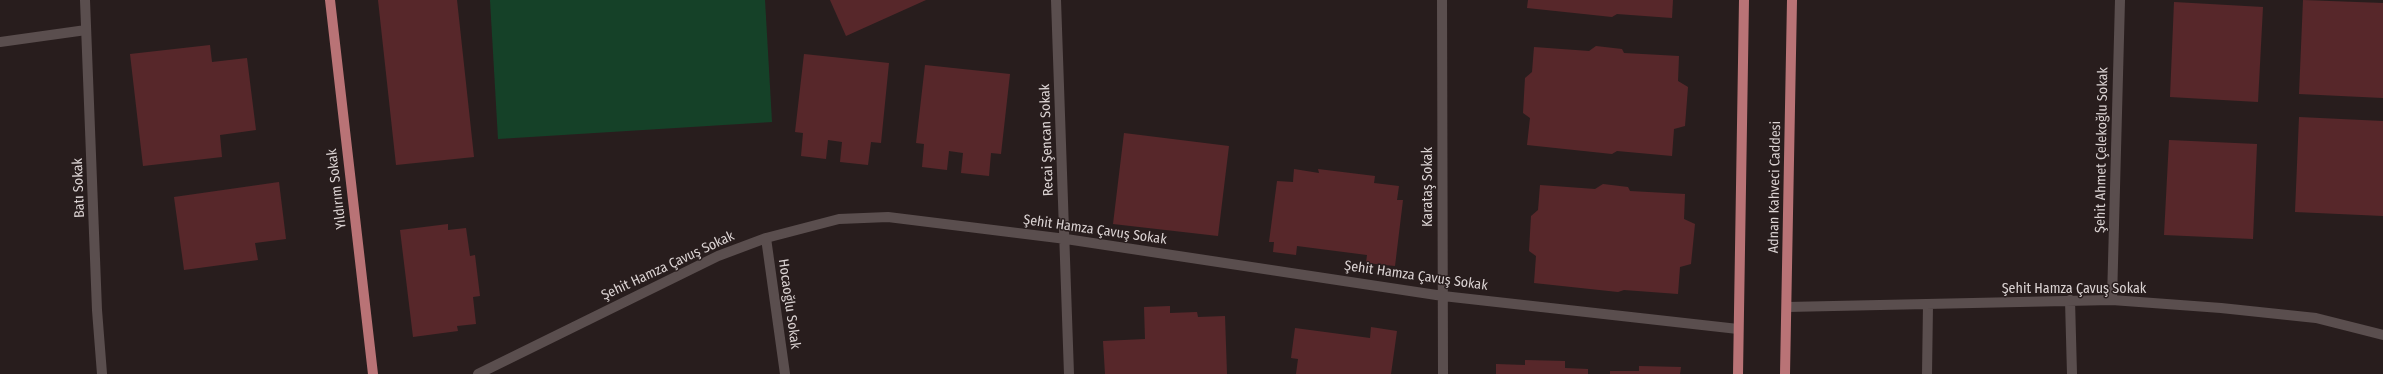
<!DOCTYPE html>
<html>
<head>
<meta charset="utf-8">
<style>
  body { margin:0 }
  canvas { display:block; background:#281d1d }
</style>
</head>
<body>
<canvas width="2383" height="374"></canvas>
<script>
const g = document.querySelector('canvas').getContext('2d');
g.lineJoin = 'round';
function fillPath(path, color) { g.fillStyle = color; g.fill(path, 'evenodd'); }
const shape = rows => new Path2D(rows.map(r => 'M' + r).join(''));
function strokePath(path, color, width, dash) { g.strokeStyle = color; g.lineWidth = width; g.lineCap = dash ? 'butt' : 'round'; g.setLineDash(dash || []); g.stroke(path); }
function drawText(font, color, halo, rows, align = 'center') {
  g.font = font + ' "Fira Sans Condensed",sans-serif'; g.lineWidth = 3; g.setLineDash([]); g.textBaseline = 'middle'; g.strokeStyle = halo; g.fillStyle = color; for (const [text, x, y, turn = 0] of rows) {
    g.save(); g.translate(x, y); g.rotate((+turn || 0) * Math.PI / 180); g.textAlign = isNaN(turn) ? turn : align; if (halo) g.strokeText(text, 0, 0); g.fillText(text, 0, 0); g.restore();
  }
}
const green = shape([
  [490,0,765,0,772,122,498,139]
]);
const building = shape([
  [378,0,457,0,474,157,396,165],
  [830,0,926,0,846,36],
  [1528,0,1673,0,1672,18,1617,14,1612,17,1527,8],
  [2303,0,2383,3,2383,98,2299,94],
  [2174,2,2263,7,2258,102,2170,97],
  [210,45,212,62,247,58,256,130,220,135,222,157,143,166,130,54],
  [1596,46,1622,49,1624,53,1679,56,1678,81,1688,87,1685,126,1674,129,1672,156,1617,151,1612,154,1527,145,1530,118,1523,113,1525,78,1532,72,1534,47,1589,51],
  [804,54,889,63,881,143,871,142,868,165,840,162,842,142,828,140,826,159,801,156,803,133,795,132],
  [925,65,1010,74,1001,154,991,153,989,176,961,173,963,153,949,151,947,170,922,167,924,144,916,143],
  [2299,117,2383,121,2383,216,2295,212],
  [1124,133,1229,146,1218,236,1113,224],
  [2169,140,2257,144,2253,239,2164,235],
  [1294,169,1319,173,1318,169,1375,176,1374,183,1399,186,1397,200,1403,200,1395,266,1366,263,1367,255,1297,246,1296,255,1273,252,1274,242,1269,242,1277,181,1293,182],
  [279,182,286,239,255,243,258,260,184,270,174,197],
  [1603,184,1628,187,1630,191,1685,194,1684,219,1695,224,1691,264,1680,267,1678,294,1624,290,1618,292,1534,283,1536,256,1529,251,1531,216,1538,210,1540,185,1595,189],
  [448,224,448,230,466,228,470,256,475,255,480,296,473,297,476,324,457,326,458,331,413,337,400,230],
  [1170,306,1170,313,1197,312,1198,317,1225,316,1227,374,1105,374,1103,341,1145,339,1144,307],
  [1371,327,1397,331,1391,374,1296,374,1298,359,1291,358,1295,328,1370,338],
  [1525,360,1565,361,1565,368,1588,369,1588,374,1496,374,1496,364,1525,365],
  [1639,366,1681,367,1680,374,1610,374,1610,371,1639,371]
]);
const minor = shape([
  [85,0,97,310,102,374],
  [1056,0,1069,374],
  [1442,0,1443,374],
  [0,42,86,30],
  [766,238,785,374],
  [2070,300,2072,374],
  [2112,300,2120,0],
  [1787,307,2112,300,2221,308,2316,318,2383,335],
  [478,374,718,256,766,238,839,219,888,217,1066,239,1443,296,1738,329],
  [1927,374,1928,305]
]);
const major = shape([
  [330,0,373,374],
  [1738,374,1744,0],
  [1785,374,1792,0]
]);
const streetNames = [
  ["Recai Şencan Sokak",1047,140,-92],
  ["Şehit Ahmet Çelekoğlu Sokak",2102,150,-89],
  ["Karataş Sokak",1428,187,-90],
  ["Adnan Kahveci Caddesi",1775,187,-89],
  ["Batı Sokak",79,188,-92],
  ["Yıldırım Sokak",337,189,-97],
  ["Şehit Hamza Çavuş Sokak",1095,230,8],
  ["Şehit Hamza Çavuş Sokak",668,266,-25],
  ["Şehit Hamza Çavuş Sokak",1416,276,8],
  ["Şehit Hamza Çavuş Sokak",2074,289],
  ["Hocaoğlu Sokak",789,304,82]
];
fillPath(green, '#154128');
fillPath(building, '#57272a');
strokePath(minor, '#5a4e4e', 10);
strokePath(major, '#b97376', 10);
drawText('14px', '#dbd3d3', '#281d1d', streetNames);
</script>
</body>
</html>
